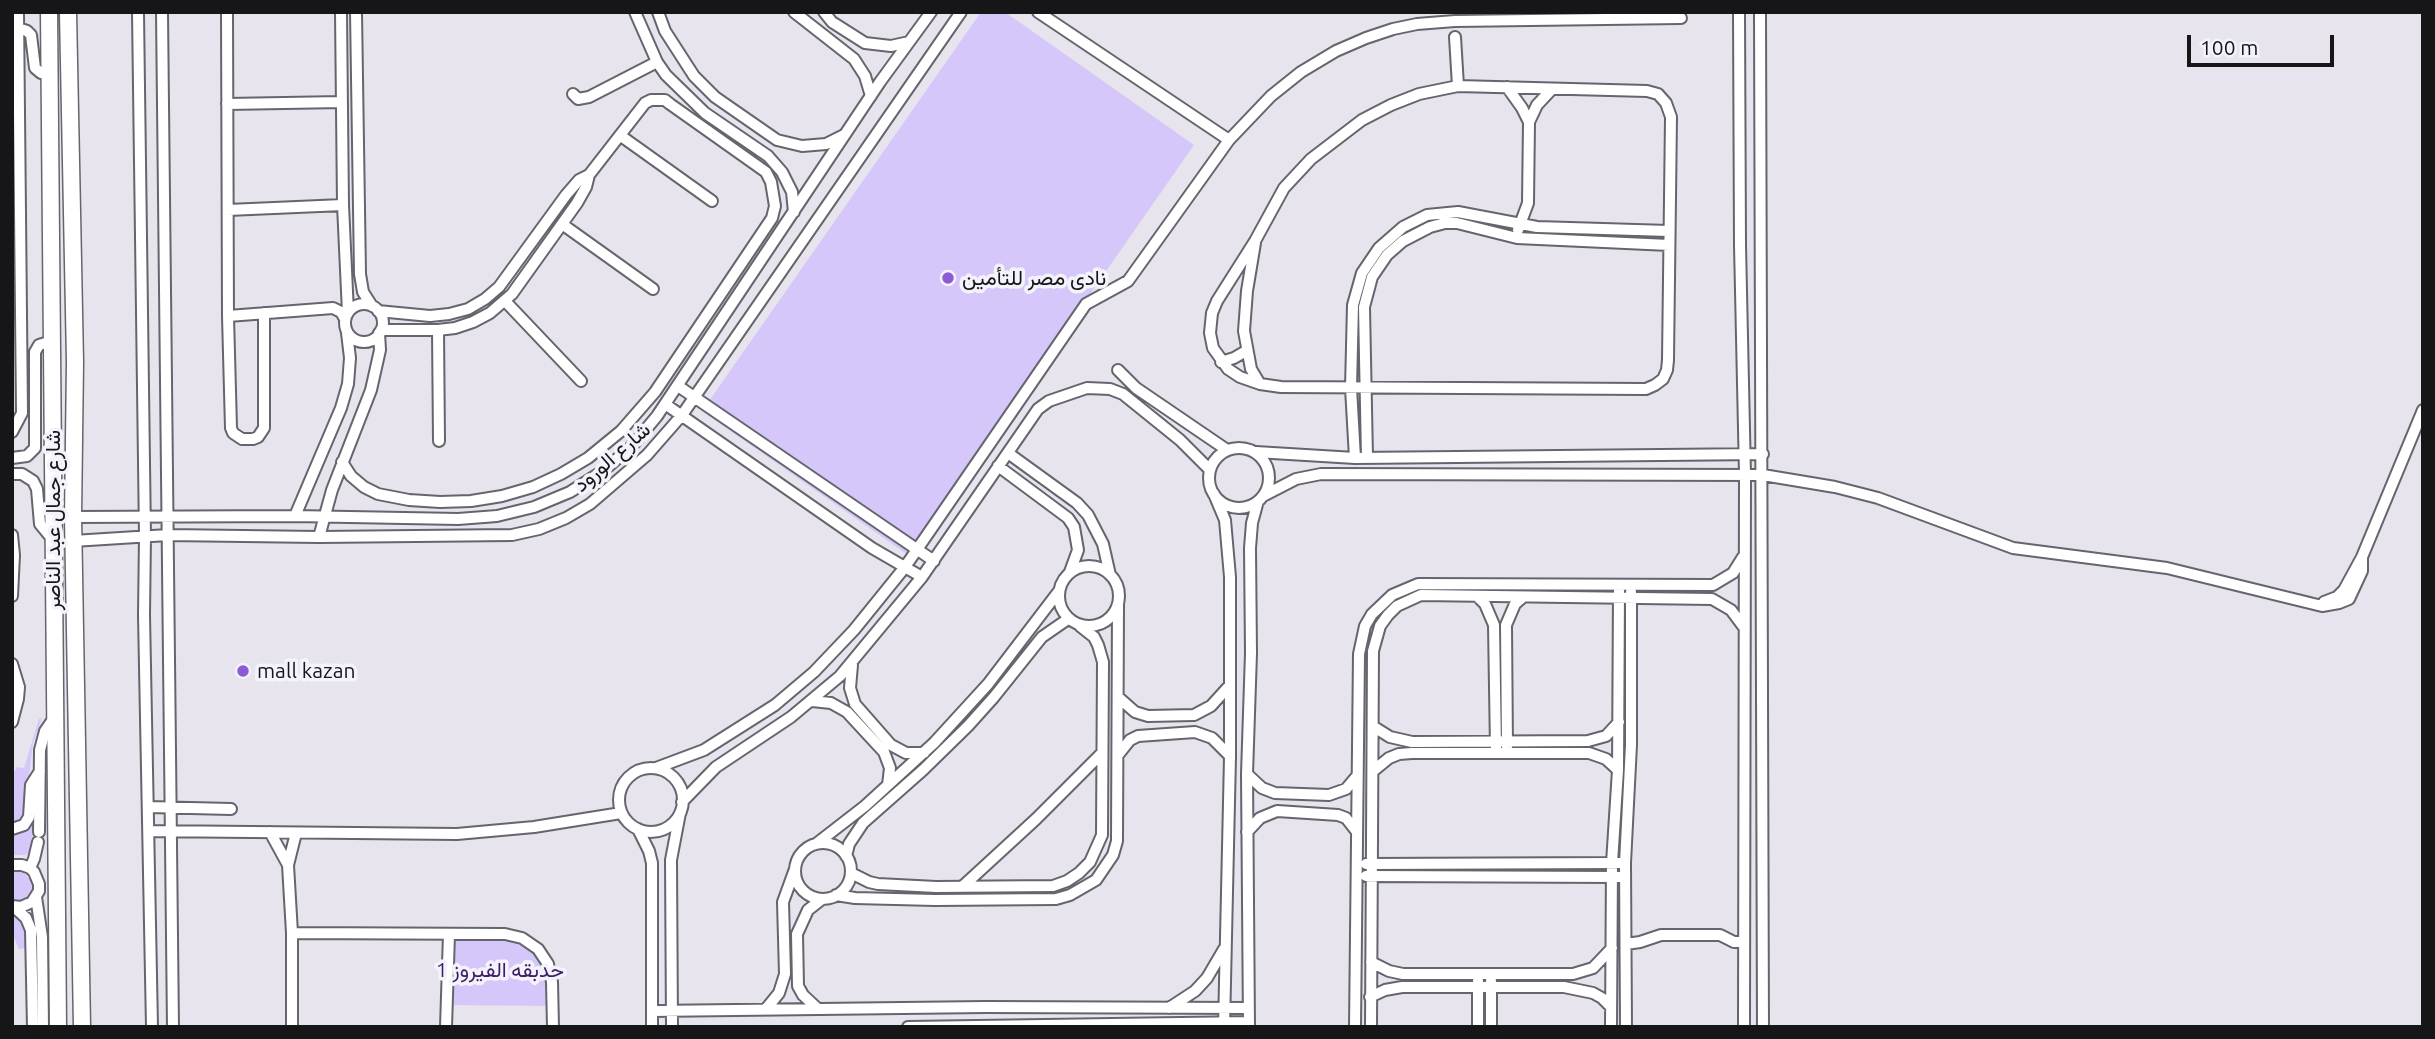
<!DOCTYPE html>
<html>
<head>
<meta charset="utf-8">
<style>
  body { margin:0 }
  #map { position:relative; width:2435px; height:1039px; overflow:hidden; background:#e7e4ee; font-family:Ubuntu,sans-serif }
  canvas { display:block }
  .frame { position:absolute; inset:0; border:14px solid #161518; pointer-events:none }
  .scale { position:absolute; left:2187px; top:35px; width:147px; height:32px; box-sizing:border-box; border:4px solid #161518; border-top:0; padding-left:9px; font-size:21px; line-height:24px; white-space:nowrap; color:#161518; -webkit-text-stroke:5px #f4f2fb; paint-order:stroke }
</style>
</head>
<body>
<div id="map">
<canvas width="2435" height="1039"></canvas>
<div class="frame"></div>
<div class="scale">100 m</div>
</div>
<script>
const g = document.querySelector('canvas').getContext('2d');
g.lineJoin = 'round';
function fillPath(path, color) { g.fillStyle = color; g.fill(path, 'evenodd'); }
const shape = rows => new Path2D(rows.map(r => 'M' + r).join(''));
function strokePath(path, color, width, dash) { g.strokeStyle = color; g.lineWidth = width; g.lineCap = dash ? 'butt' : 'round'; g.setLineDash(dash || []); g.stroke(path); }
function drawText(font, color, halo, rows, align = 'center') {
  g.font = font + ' Ubuntu,Vazirmatn,sans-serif'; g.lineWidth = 7; g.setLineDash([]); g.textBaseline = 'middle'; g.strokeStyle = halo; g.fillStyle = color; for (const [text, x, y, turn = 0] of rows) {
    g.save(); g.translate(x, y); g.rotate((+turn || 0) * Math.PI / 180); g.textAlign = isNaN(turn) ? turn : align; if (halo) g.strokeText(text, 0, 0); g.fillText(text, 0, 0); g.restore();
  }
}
const green = shape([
  [981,12,1005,12,1194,145,908,555,702,411],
  [42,718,33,743,24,820,12,825,12,776,17,767,24,768,39,719],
  [34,817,36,817,31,841,35,842,33,848,26,855,12,855,12,834],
  [12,869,22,871,30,879,33,891,27,902,12,901],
  [12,915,19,918,26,926,27,948,19,949,12,933],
  [449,934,522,938,548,964,552,1006,447,1005]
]);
const minor = shape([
  [138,12,145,536,144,615,152,1027],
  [162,12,173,1027],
  [227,12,228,316,231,428,233,433,242,439,253,439,258,437,264,428,264,313],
  [341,12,343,205,348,313],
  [356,12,360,274,363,292,372,306],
  [635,12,657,62,666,75,705,113,768,156,782,172,792,192,794,212],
  [658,12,665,31,694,76,715,97,777,140,802,146,826,144,844,135],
  [794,12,854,59,865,76,871,96],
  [824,12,832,22,865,43,891,46,909,42],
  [1038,12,1229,140],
  [1739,12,1740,245,1745,475,1744,1027],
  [1760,12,1763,1027],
  [18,28,27,31,31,35,35,68,41,73,49,75],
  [1455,37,1458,86],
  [1458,86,1647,91,1658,94,1666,103,1671,117,1668,360,1667,370,1663,379,1655,385,1646,389,1281,387,1260,384,1240,377,1228,369,1213,348,1210,333,1212,313,1217,301,1255,241,1284,188,1311,159,1362,120,1391,105,1419,94,1458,86],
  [1507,87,1522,108,1529,122],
  [573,94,578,99,589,97,657,62],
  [227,104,342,102],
  [621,136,712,201],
  [228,210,343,205],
  [562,224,653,289],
  [1518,230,1528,203,1529,122,1537,105,1552,89],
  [1255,243,1247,291,1244,331,1251,369,1260,384],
  [505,301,581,381],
  '345 323a19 19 0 1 1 38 0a19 19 0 1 1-38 0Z',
  [228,316,333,308,341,312,345,319],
  [381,330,438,330,455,328,473,322,490,313,512,294,577,203,586,187,589,175],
  [438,330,439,441],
  [1221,362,1234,358,1246,351],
  [1118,370,1136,388,1227,450],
  [678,386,934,561],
  [665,404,872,548,922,577],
  [12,432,22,413,18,12],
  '1209 478a30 30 0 1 1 60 0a30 30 0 1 1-60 0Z',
  [1256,452,1355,458,1763,454],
  [1008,453,1077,503,1088,515,1103,544,1110,575],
  [12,458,27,456,35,448,35,352,39,345,52,341],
  [1355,458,1351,388,1353,305,1362,273,1379,248,1403,227,1427,215,1458,212,1537,227,1669,231],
  [1367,458,1364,307,1372,277,1387,255,1403,241,1430,227,1445,223,1457,223,1517,238,1669,245],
  [342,462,351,476,364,487,378,494,409,500,440,502,471,501,502,496,533,487,561,474,588,458,621,431,655,392,772,218,775,206,771,182,766,172,670,104,665,100,651,100,645,103,589,175,579,180,566,195,499,287,485,299,468,309,449,314,430,316,378,311],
  [998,466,1068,518,1074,527,1078,550,1070,572],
  [12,474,22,474,33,481,37,489,40,524,54,541],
  [1214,494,1225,520,1230,577,1230,757,1224,1027],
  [1263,496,1296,479,1321,474,1763,475,1835,487,1878,498,2013,548,2167,568,2322,606,2339,603,2349,599,2362,571,2362,557],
  [295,516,341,408,348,384,350,358,347,333],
  [73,517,295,516,458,519,497,516,534,507,570,492,603,471,632,446,657,416,880,82,931,12],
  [12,535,14,555,12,596],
  [319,537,332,490,371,390,380,350,379,333],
  [73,541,168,535,319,537,512,535,539,529,566,518,590,504,647,455,682,415,961,12],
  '1059 596a30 30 0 1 1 60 0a30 30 0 1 1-60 0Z',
  [1477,596,1485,604,1494,625,1496,749],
  [2324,602,2337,597,2344,590,2362,557,2423,410],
  [12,664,19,687,18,699,12,722],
  [852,665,850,688,855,704,891,745,906,753,924,753],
  [1118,697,1135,712,1148,716,1194,715,1211,706,1230,685],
  [812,701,831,703,847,712,884,752,890,768,888,785],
  [1374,727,1390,737,1412,742,1588,741,1606,736,1619,722],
  [1507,747,1506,625,1515,604,1523,597],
  [1118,755,1130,740,1138,736,1195,732,1212,738,1230,756],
  [656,768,704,750,775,705,814,672,854,630,905,567,1086,304,1128,281,1229,140,1271,96,1301,72,1336,51,1366,38,1393,29,1417,24,1455,21,1681,18],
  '619 800a32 32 0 1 1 64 0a32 32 0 1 1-64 0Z',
  [1373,771,1389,758,1399,754,1412,753,1589,753,1606,759,1618,770],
  [1247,774,1262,788,1275,793,1329,795,1346,789,1357,776],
  [682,802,716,767,791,717,840,676,922,577,1038,409,1049,401,1087,388,1110,389,1123,394,1180,440,1210,470],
  [149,807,231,809],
  [12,829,24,825,29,817,31,785,40,771],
  [638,829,649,851,652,863,652,1027],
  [149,831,457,834,534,827,621,813],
  [39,832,40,750,45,731,54,718],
  [270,832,288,865],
  [1247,832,1260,818,1277,811,1338,815,1346,818,1357,832],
  '795 871a28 28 0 1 1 56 0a28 28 0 1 1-56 0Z',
  [816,844,865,806,934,743,988,684,1059,591],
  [846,856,849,844,863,823,923,770,968,726,994,697,1042,637,1068,619],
  [1366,864,1619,863],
  [12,865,22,865,30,868,34,872,39,884,39,891,32,902,21,907,12,906],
  [30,868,34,859,38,842],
  [851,873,869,882,878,884,936,887,1053,886,1067,881,1079,873,1090,862,1102,835,1103,662,1098,645,1094,637,1080,626],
  [1366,876,1620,877],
  [962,887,1036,819,1102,753],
  [836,895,855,898,935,900,1056,899,1070,895,1096,880,1113,855,1117,841,1118,605],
  [36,897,42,937,43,1027],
  [14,907,26,918,31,930,33,1027],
  [292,933,505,934,522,938,538,949,548,964,552,982,553,1027],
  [1626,944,1640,942,1661,935,1720,935,1734,942,1744,942],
  [1371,962,1389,971,1403,974,1573,974,1593,968,1612,948],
  [1478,981,1478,1027],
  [1370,997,1385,990,1402,987,1564,987,1593,993,1602,998,1611,1007],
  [1169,1008,1195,991,1207,978,1224,949],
  [766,1009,779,993,785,974,783,902,795,869],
  [818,1009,803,995,798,986,797,934,808,910,822,899],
  [652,1011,986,1007,1248,1008],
  [292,1027,292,933,288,865,296,833],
  [446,1027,449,934],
  [672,1027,671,860,680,813],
  [908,1027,1249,1022],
  [1249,1027,1247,774,1251,653,1250,548,1252,523,1258,501],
  [1355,1027,1359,654,1365,626,1372,614,1392,595,1418,584,1713,585,1733,573,1743,557],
  [1371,1027,1373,651,1380,626,1388,615,1397,606,1421,595,1712,599,1731,610,1743,626],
  [1491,1027,1491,981],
  [1611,1027,1612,863,1618,770,1619,591],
  [1626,1027,1625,863,1631,745,1631,592]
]);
const secondary = shape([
  [49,12,58,1027],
  [68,12,75,362,73,517,82,1027]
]);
const markers = [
  [948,278,7,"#8b5cd5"],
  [243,671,7,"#8b5cd5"]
];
const poiNames = [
  ["نادى مصر للتأمين",962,278],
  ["mall kazan",257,671]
];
const streetNames = [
  ["شارع الورود",612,457,-41],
  ["شارع جمال عبد الناصر",53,520,-90]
];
const parkNames = [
  ["حدبقه الفيروز 1",500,970]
];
fillPath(green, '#d6c7fa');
strokePath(minor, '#66646c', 14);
strokePath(secondary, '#66646c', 19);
strokePath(minor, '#fff', 10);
strokePath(secondary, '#fff', 16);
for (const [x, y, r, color] of markers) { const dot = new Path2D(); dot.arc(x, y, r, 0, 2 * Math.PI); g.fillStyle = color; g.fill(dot); strokePath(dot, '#f4f2fb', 2.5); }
drawText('21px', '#161518', '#f4f2fb', poiNames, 'left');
drawText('21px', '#161518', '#f4f2fb', streetNames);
drawText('21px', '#3c1e67', '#f4f2fb', parkNames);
</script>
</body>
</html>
